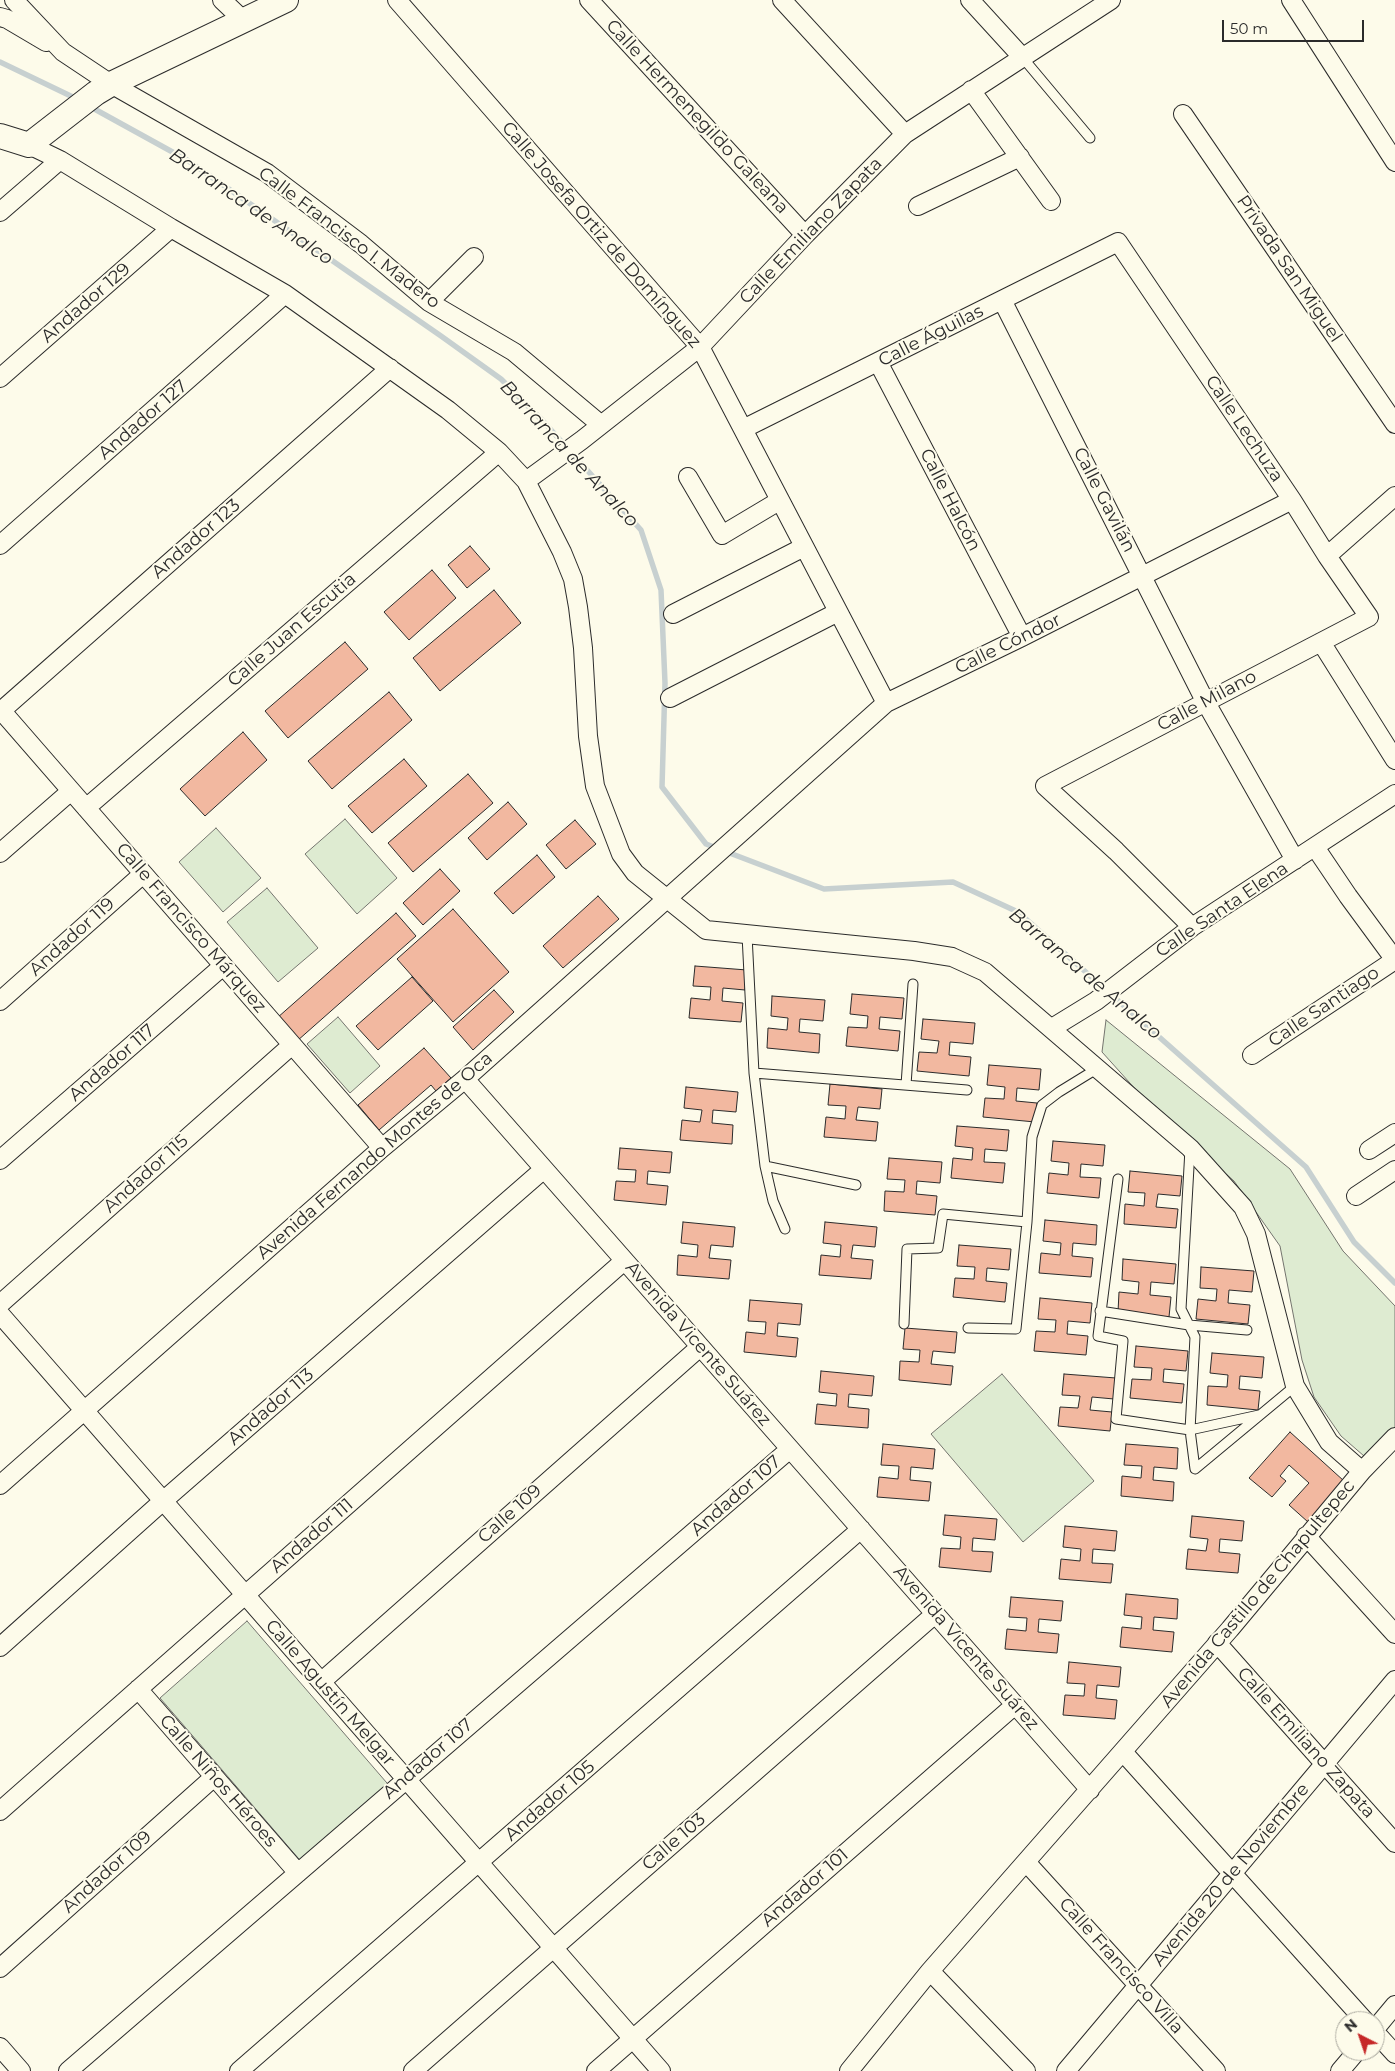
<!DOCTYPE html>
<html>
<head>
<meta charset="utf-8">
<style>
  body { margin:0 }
  #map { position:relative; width:1395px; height:2071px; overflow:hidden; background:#fdfbea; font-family:Montserrat,sans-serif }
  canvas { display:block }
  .north { position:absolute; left:1335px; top:2011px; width:50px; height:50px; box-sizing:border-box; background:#fdfbea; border:1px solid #a9a89e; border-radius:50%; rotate:319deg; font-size:14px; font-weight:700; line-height:20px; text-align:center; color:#2b2b2b }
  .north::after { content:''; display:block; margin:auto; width:18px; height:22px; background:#c62828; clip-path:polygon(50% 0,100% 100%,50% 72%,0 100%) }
  .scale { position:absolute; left:1222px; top:20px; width:142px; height:22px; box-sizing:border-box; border:2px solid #2b2b2b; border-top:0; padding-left:6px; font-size:15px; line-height:18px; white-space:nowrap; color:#2b2b2b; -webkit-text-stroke:4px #fdfbea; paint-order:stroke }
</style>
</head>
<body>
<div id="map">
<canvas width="1395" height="2071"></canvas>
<div class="north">N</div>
<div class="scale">50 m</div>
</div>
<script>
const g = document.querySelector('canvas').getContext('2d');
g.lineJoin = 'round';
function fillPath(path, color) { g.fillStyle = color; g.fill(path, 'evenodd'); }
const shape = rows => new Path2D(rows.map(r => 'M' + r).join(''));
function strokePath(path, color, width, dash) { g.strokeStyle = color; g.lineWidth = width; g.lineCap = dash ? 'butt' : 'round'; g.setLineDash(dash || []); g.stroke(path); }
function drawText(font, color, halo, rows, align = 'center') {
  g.font = font + ' Montserrat,sans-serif'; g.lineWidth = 4; g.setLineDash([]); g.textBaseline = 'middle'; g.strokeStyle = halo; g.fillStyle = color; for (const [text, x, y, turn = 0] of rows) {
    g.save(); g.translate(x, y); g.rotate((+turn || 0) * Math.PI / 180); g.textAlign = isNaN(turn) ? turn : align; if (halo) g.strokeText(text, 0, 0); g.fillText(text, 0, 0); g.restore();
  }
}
const green = shape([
  [345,819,397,878,357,914,305,854,345,819],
  [216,828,261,878,223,912,179,862,216,828],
  [267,888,318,948,278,982,227,922,267,888],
  [338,1017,380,1066,350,1093,307,1044,338,1017],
  [1106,1020,1290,1169,1343,1251,1395,1306,1395,1441,1387,1447,1364,1456,1341,1436,1314,1397,1302,1360,1280,1246,1234,1181,1156,1112,1102,1052,1106,1020],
  [1002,1374,1094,1481,1023,1542,931,1434,1002,1374],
  [247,1621,393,1790,305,1866,160,1698,247,1621]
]);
const stream = shape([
  [0,62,77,99],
  [89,106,187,160,441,336,501,379,543,421,641,530,661,590,665,683,662,787,706,844,824,889,953,882,1018,912,1306,1167,1354,1242,1395,1283]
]);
const building = shape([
  [470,546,490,569,467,588,448,565,470,546],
  [432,570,456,598,409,640,384,612,432,570],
  [494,590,521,623,440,691,413,658,494,590],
  [345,642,368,669,288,738,265,711,345,642],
  [389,692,412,720,332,789,308,761,389,692],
  [243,732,267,760,205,816,180,789,243,732],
  [404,759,427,786,372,833,348,806,404,759],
  [468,774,493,803,413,872,388,843,468,774],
  [508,802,527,824,487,860,468,838,508,802],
  [575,820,596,844,566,869,546,845,575,820],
  [537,855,555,877,513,914,494,893,537,855],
  [440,869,460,891,423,925,403,903,440,869],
  [598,896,619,919,563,968,543,946,598,896],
  [453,909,509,972,453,1022,397,959,453,909],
  [396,913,416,936,297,1041,277,1018,396,913],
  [695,966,747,970,745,990,723,988,722,1001,743,1003,741,1022,689,1018,691,998,710,1000,711,987,693,986,695,966],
  [412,977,433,1001,378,1050,356,1026,412,977],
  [494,990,514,1012,473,1050,453,1027,494,990],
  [852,994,904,998,902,1019,880,1017,879,1029,900,1031,898,1051,846,1046,848,1027,867,1028,868,1016,850,1014,852,994],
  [772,996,825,1000,823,1021,800,1019,799,1032,820,1034,819,1053,767,1048,768,1028,787,1030,788,1018,771,1016,772,996],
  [923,1019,975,1023,973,1044,950,1042,949,1055,971,1057,969,1076,917,1071,919,1052,937,1053,939,1041,921,1039,923,1019],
  [424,1048,451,1078,436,1091,431,1085,379,1130,358,1105,424,1048],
  [989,1065,1041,1069,1039,1090,1017,1088,1016,1101,1037,1103,1035,1122,983,1117,985,1098,1004,1099,1005,1087,987,1085,989,1065],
  [830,1084,882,1089,880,1109,858,1107,856,1120,878,1122,876,1141,824,1137,826,1117,845,1119,846,1106,828,1105,830,1084],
  [686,1087,738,1092,736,1112,713,1110,712,1123,733,1125,732,1144,680,1140,682,1120,700,1122,702,1110,684,1108,686,1087],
  [957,1126,1009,1130,1007,1151,985,1149,984,1162,1005,1163,1003,1183,951,1178,953,1158,972,1160,973,1148,955,1146,957,1126],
  [1053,1141,1105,1145,1103,1166,1081,1164,1080,1177,1101,1178,1099,1198,1047,1193,1049,1173,1068,1175,1069,1163,1051,1161,1053,1141],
  [620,1148,672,1152,670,1173,648,1171,647,1184,668,1186,666,1205,614,1200,616,1181,635,1182,636,1170,618,1169,620,1148],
  [889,1158,942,1162,940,1183,917,1181,916,1194,937,1196,935,1215,884,1211,885,1191,904,1192,905,1180,887,1179,889,1158],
  [1130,1171,1182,1176,1180,1196,1158,1194,1156,1207,1178,1209,1176,1228,1124,1224,1125,1204,1144,1206,1145,1193,1128,1192,1130,1171],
  [1045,1220,1097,1225,1096,1245,1073,1243,1072,1256,1093,1258,1091,1277,1039,1273,1041,1253,1060,1255,1061,1243,1043,1241,1045,1220],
  [683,1222,735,1227,733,1247,711,1245,709,1258,731,1260,729,1279,677,1275,678,1255,697,1257,698,1245,681,1243,683,1222],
  [825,1222,877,1227,875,1247,853,1245,851,1258,873,1260,871,1279,819,1275,821,1255,840,1257,841,1245,823,1243,825,1222],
  [959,1245,1011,1249,1009,1270,987,1268,986,1281,1007,1283,1005,1302,953,1297,955,1278,974,1279,975,1267,957,1266,959,1245],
  [1123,1259,1176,1264,1174,1284,1151,1282,1150,1295,1171,1297,1169,1317,1118,1312,1119,1292,1138,1294,1139,1282,1122,1280,1123,1259],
  [1201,1267,1254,1271,1252,1292,1229,1290,1228,1303,1250,1305,1248,1324,1196,1319,1198,1299,1216,1301,1217,1289,1200,1288,1201,1267],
  [1040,1298,1092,1303,1090,1323,1068,1321,1067,1334,1088,1336,1086,1355,1034,1351,1036,1331,1055,1332,1056,1320,1038,1319,1040,1298],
  [750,1300,802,1304,800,1325,778,1323,777,1336,798,1338,796,1357,744,1352,746,1332,765,1334,766,1322,748,1321,750,1300],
  [905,1328,957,1332,955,1353,933,1351,931,1364,953,1366,951,1385,899,1380,900,1361,919,1362,920,1350,903,1349,905,1328],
  [1136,1346,1188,1351,1186,1371,1164,1369,1163,1382,1184,1384,1182,1403,1130,1398,1132,1379,1151,1380,1152,1368,1134,1367,1136,1346],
  [1212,1353,1264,1357,1262,1378,1240,1376,1239,1389,1260,1391,1258,1410,1207,1405,1208,1386,1227,1387,1228,1375,1210,1373,1212,1353],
  [821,1371,874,1376,872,1396,849,1394,848,1407,869,1409,868,1428,815,1424,817,1404,836,1406,837,1394,819,1392,821,1371],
  [1064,1374,1116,1378,1114,1399,1092,1397,1090,1410,1112,1412,1110,1431,1058,1426,1060,1407,1078,1408,1080,1396,1062,1395,1064,1374],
  [1290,1432,1344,1481,1308,1522,1289,1505,1309,1483,1289,1465,1280,1476,1286,1481,1272,1497,1249,1478,1290,1432],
  [883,1444,935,1449,933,1469,911,1467,910,1480,931,1482,929,1501,877,1497,879,1477,898,1479,899,1466,881,1465,883,1444],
  [1126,1444,1178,1448,1177,1469,1154,1467,1153,1480,1174,1482,1173,1501,1121,1496,1122,1476,1141,1478,1142,1466,1124,1465,1126,1444],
  [945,1515,997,1519,995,1540,973,1538,972,1551,993,1552,991,1572,939,1567,941,1548,960,1549,961,1537,943,1535,945,1515],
  [1192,1516,1244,1521,1242,1541,1220,1539,1219,1552,1240,1554,1238,1573,1186,1569,1188,1549,1206,1551,1208,1539,1190,1537,1192,1516],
  [1065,1526,1117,1531,1115,1551,1093,1549,1092,1563,1113,1564,1111,1583,1059,1579,1061,1559,1080,1561,1081,1549,1063,1547,1065,1526],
  [1126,1594,1178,1599,1177,1619,1154,1617,1153,1630,1174,1632,1172,1652,1120,1647,1122,1627,1141,1629,1142,1617,1124,1615,1126,1594],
  [1011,1597,1063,1601,1061,1621,1039,1619,1038,1632,1059,1634,1057,1653,1005,1649,1007,1629,1026,1631,1027,1618,1009,1617,1011,1597],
  [1069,1662,1121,1667,1119,1687,1097,1685,1096,1698,1117,1700,1115,1719,1063,1715,1065,1695,1084,1696,1085,1684,1067,1683,1069,1662]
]);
const lane = shape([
  [1023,58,1090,138],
  [747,935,754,1073,765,1166,773,1201,785,1229],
  [754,1073,967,1090],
  [906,1085,913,984],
  [1190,1149,1181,1309,1195,1337,1190,1430,1195,1469,1295,1386],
  [765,1166,856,1185],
  [1118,1179,1098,1336,1123,1341,1116,1419,1190,1430,1259,1415],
  [1100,1311,1189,1325,1247,1330],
  [904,1324,907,1249,938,1248,943,1214,1027,1222],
  [968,1328,1016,1329,1027,1222,1032,1137,1042,1105,1059,1092,1098,1068]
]);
const street = shape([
  [14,0,63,52,111,84,267,173,361,244,429,302,514,352,600,424],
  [222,0,243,20],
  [397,0,700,347,886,703],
  [589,0,805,235],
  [782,0,905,134],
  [970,0,1023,58],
  [1291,0,1395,162],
  [0,17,7,19,46,42],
  [971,90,1051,201],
  [1183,114,1395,424],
  [29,145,60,160,171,228,285,294,448,410,499,452,526,481,562,552,573,579,578,607,583,648,588,736,595,786,621,854,635,873,706,930,914,951,952,957,985,972,1190,1148,1243,1207,1256,1234,1295,1386,1329,1442,1362,1471],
  [918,206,1020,157],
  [0,212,60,160],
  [1002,300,1205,701,1295,860],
  [429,302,474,257],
  [878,362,1022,637],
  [0,378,171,228],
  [743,429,1118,242,1292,500,1327,556,1369,617,1045,786,1116,851,1192,927],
  [688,477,722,535,779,501],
  [526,481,582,440,700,347,805,235,905,134,1111,0],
  [0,545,285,294],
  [1327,556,1395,496],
  [673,614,804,547],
  [1321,642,1395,760],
  [670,698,838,612],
  [0,709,382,1148],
  [1,711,390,368],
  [86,808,499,452],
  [1315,847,1348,896,1395,960],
  [0,853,71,791],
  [0,1001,143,874],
  [1052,1028,1096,1001,1192,927,1395,794],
  [1252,1055,1395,960],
  [465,1079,1090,1790],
  [1369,1150,1395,1133],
  [0,1160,223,966],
  [1356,1196,1395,1170],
  [0,1304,292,1045],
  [0,1314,661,2071],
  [0,1485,382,1148,465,1079,886,703,1022,637,1292,500],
  [1306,1536,1395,1634],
  [1217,1643,1395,1843],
  [0,1647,163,1501,544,1169],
  [321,1682,700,1347],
  [138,1689,298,1873],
  [1123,1752,1365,2021],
  [0,1811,624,1261],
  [1026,1862,1216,2071],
  [0,1968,214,1777],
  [930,1971,1026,2071],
  [1375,2029,1395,2005],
  [1375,2032,1395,2054],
  [0,2047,21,2071],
  [68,2071,790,1449],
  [239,2071,861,1529],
  [413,2071,935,1614],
  [596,2071,1015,1705],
  [849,2071,930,1971,1230,1629,1362,1471,1395,1437],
  [1066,2071,1395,1680],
  [1340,2071,1357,2051]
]);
const secondary = shape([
  [0,136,29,145,96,93,111,84,286,0]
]);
const streetNames = [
  ["Calle Hermenegildo Galeana",697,117,47],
  ["Calle Emiliano Zapata",811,231,-46],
  ["Calle Josefa Ortiz de Domínguez",601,235,49],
  ["Calle Francisco I. Madero",349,238,37],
  ["Privada San Miguel",1289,269,56],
  ["Andador 129",86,303,-41],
  ["Calle Águilas",931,336,-27],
  ["Andador 127",143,420,-41],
  ["Calle Lechuza",1244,429,56],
  ["Calle Halcón",950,500,63],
  ["Calle Gavilán",1104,500,63],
  ["Andador 123",196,539,-41],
  ["Calle Juan Escutia",292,630,-41],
  ["Calle Cóndor",1008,644,-26],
  ["Calle Milano",1207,701,-28],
  ["Calle Santa Elena",1222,910,-34],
  ["Calle Francisco Márquez",191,928,49],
  ["Andador 119",72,937,-42],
  ["Calle Santiago",1324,1007,-34],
  ["Andador 117",112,1063,-41],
  ["Avenida Fernando Montes de Oca",375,1156,-41],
  ["Andador 115",146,1174,-42],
  ["Avenida Vicente Suárez",698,1344,49],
  ["Andador 113",271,1407,-41],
  ["Andador 107",736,1496,-41],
  ["Calle 109",510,1514,-42],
  ["Andador 111",312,1536,-41],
  ["Avenida Castillo de Chapultepec",1258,1594,-50],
  ["Avenida Vicente Suárez",966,1648,49],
  ["Calle Agustín Melgar",330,1693,49],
  ["Calle Emiliano Zapata",1306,1743,48],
  ["Andador 107",428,1759,-41],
  ["Calle Niños Héroes",218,1781,49],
  ["Andador 105",550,1801,-41],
  ["Calle 103",674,1842,-41],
  ["Andador 109",107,1872,-42],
  ["Avenida 20 de Noviembre",1231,1875,-50],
  ["Andador 101",805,1888,-41],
  ["Calle Francisco Villa",1121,1966,48]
];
const waterNames = [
  ["Barranca de Analco",251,207,34],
  ["Barranca de Analco",569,454,47],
  ["Barranca de Analco",1085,974,40]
];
fillPath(green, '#deebd1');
strokePath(green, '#74746e', 1);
strokePath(stream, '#c7d0d0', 5.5);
fillPath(building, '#f2b8a0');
strokePath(building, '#2b2b2b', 1);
strokePath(lane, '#2b2b2b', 11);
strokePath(street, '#2b2b2b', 20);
strokePath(secondary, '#2b2b2b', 26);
strokePath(lane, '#fdfbea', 9);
strokePath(street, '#fdfbea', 18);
strokePath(secondary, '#fdfbea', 24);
drawText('18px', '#2b2b2b', '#fdfbea', streetNames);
drawText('italic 19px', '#2b2b2b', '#fdfbea', waterNames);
</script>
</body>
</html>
